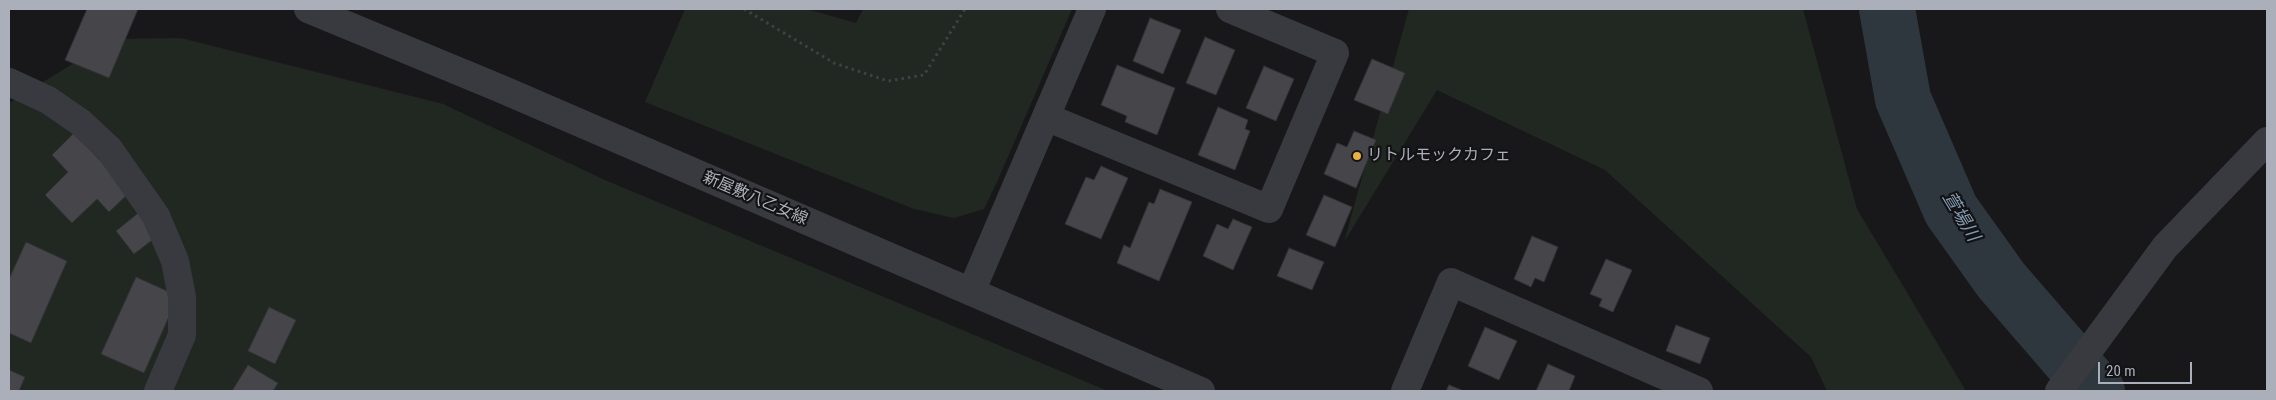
<!DOCTYPE html>
<html>
<head>
<meta charset="utf-8">
<style>
  body { margin:0 }
  #map { position:relative; width:2276px; height:400px; overflow:hidden; background:#18181a; font-family:"Roboto Condensed",sans-serif }
  canvas { display:block }
  .frame { position:absolute; inset:0; border:10px solid #abafb9; pointer-events:none }
  .scale { position:absolute; left:2098px; top:362px; width:94px; height:22px; box-sizing:border-box; border:2px solid #abafb9; border-top:0; padding-left:6px; font-size:15px; line-height:18px; white-space:nowrap; color:#abafb9; -webkit-text-stroke:4px #131315; paint-order:stroke }
</style>
</head>
<body>
<div id="map">
<canvas width="2276" height="400"></canvas>
<div class="frame"></div>
<div class="scale">20 m</div>
</div>
<script>
const g = document.querySelector('canvas').getContext('2d');
g.lineJoin = 'round';
function fillPath(path, color) { g.fillStyle = color; g.fill(path, 'evenodd'); }
const shape = rows => new Path2D(rows.map(r => 'M' + r).join(''));
function strokePath(path, color, width, dash) { g.strokeStyle = color; g.lineWidth = width; g.lineCap = dash ? 'butt' : 'round'; g.setLineDash(dash || []); g.stroke(path); }
function drawText(font, color, halo, rows, align = 'center') {
  g.font = font + ' "Roboto Condensed","Noto Sans JP",sans-serif'; g.lineWidth = 4.5; g.setLineDash([]); g.textBaseline = 'middle'; g.strokeStyle = halo; g.fillStyle = color; for (const [text, x, y, turn = 0] of rows) {
    g.save(); g.translate(x, y); g.rotate((+turn || 0) * Math.PI / 180); g.textAlign = isNaN(turn) ? turn : align; if (halo) g.strokeText(text, 0, 0); g.fillText(text, 0, 0); g.restore();
  }
}
const green = shape([
  [685,9,807,9,856,23,863,9,1072,9,997,182,984,209,954,218,914,209,645,102],
  [1409,9,1803,9,1857,209,1966,391,1827,391,1811,357,1605,170,1437,90,1344,242],
  [181,38,443,104,605,180,1108,391,9,391,9,103,113,39]
]);
const river = shape([
  [1887,9,1903,99,1951,210,2001,280,2097,391]
]);
const building = shape([
  [87,9,138,9,109,78,65,60,87,9],
  [1150,18,1181,30,1163,74,1133,61,1150,18],
  [1205,37,1235,50,1216,95,1186,83,1205,37],
  [1372,59,1405,73,1388,114,1354,100,1372,59],
  [1117,65,1175,88,1157,135,1125,122,1127,116,1101,105,1117,65],
  [1264,66,1294,79,1276,121,1246,108,1264,66],
  [1218,107,1248,120,1245,129,1250,131,1235,170,1198,155,1218,107],
  [1354,131,1376,140,1356,188,1324,174,1337,143,1347,147,1354,131],
  [74,133,130,192,109,212,97,199,72,223,45,195,68,172,52,155,74,133],
  [1101,166,1128,178,1101,239,1065,224,1086,177,1094,180,1101,166],
  [1160,189,1192,202,1159,281,1117,263,1124,245,1130,248,1149,202,1154,204,1160,189],
  [1324,195,1352,207,1335,247,1306,235,1324,195],
  [142,210,160,234,134,254,116,231,142,210],
  [1233,219,1252,227,1233,270,1203,256,1217,224,1228,229,1233,219],
  [1532,236,1558,247,1544,282,1535,278,1531,287,1514,279,1532,236],
  [26,242,67,261,31,343,9,333,9,279,26,242],
  [1289,248,1324,262,1312,290,1277,276,1289,248],
  [1606,259,1632,270,1613,312,1599,306,1602,299,1590,294,1606,259],
  [136,277,178,296,144,373,101,354,136,277],
  [269,307,296,320,275,364,248,351,269,307],
  [1676,325,1710,338,1700,364,1666,351,1676,325],
  [1485,327,1517,341,1499,380,1468,366,1485,327],
  [1548,364,1575,376,1569,391,1536,391,1548,364],
  [248,365,278,383,273,391,232,391,248,365],
  [9,370,25,377,19,391,9,391,9,370],
  [1449,385,1464,391,1446,391,1449,385]
]);
const path = shape([
  [744,9,834,63,888,81,924,75,965,9]
]);
const minor = shape([
  [308,9,499,88,1201,391],
  [9,82,48,100,80,122,109,149,156,216,175,261,182,297,182,335,158,391],
  [1046,117,1269,209,1335,53,1230,9],
  [971,292,1092,9],
  [1405,391,1451,282,1699,391],
  [2059,391,2165,247,2267,141]
]);
const markers = [
  [1357,156,5,"#e9b141"]
];
const poiNames = [
  ["リトルモックカフェ",1367,156]
];
const streetNames = [
  ["新屋敷八乙女線",755,199,23]
];
const waterNames = [
  ["萱場川",1960,217,59]
];
fillPath(green, '#202821');
strokePath(river, '#2e373d', 56);
fillPath(building, '#45454a');
strokePath(building, '#323236', 1);
strokePath(path, '#3f4146', 3, [2.5, 4]);
strokePath(minor, '#393a3f', 28);
for (const [x, y, r, color] of markers) { const dot = new Path2D(); dot.arc(x, y, r, 0, 2 * Math.PI); g.fillStyle = color; g.fill(dot); strokePath(dot, '#131315', 2); }
drawText('16px', '#abafb9', '#131315', poiNames, 'left');
drawText('16px', '#abafb9', '#131315', streetNames);
drawText('italic 18px', '#849cb2', '#131315', waterNames);
</script>
</body>
</html>
